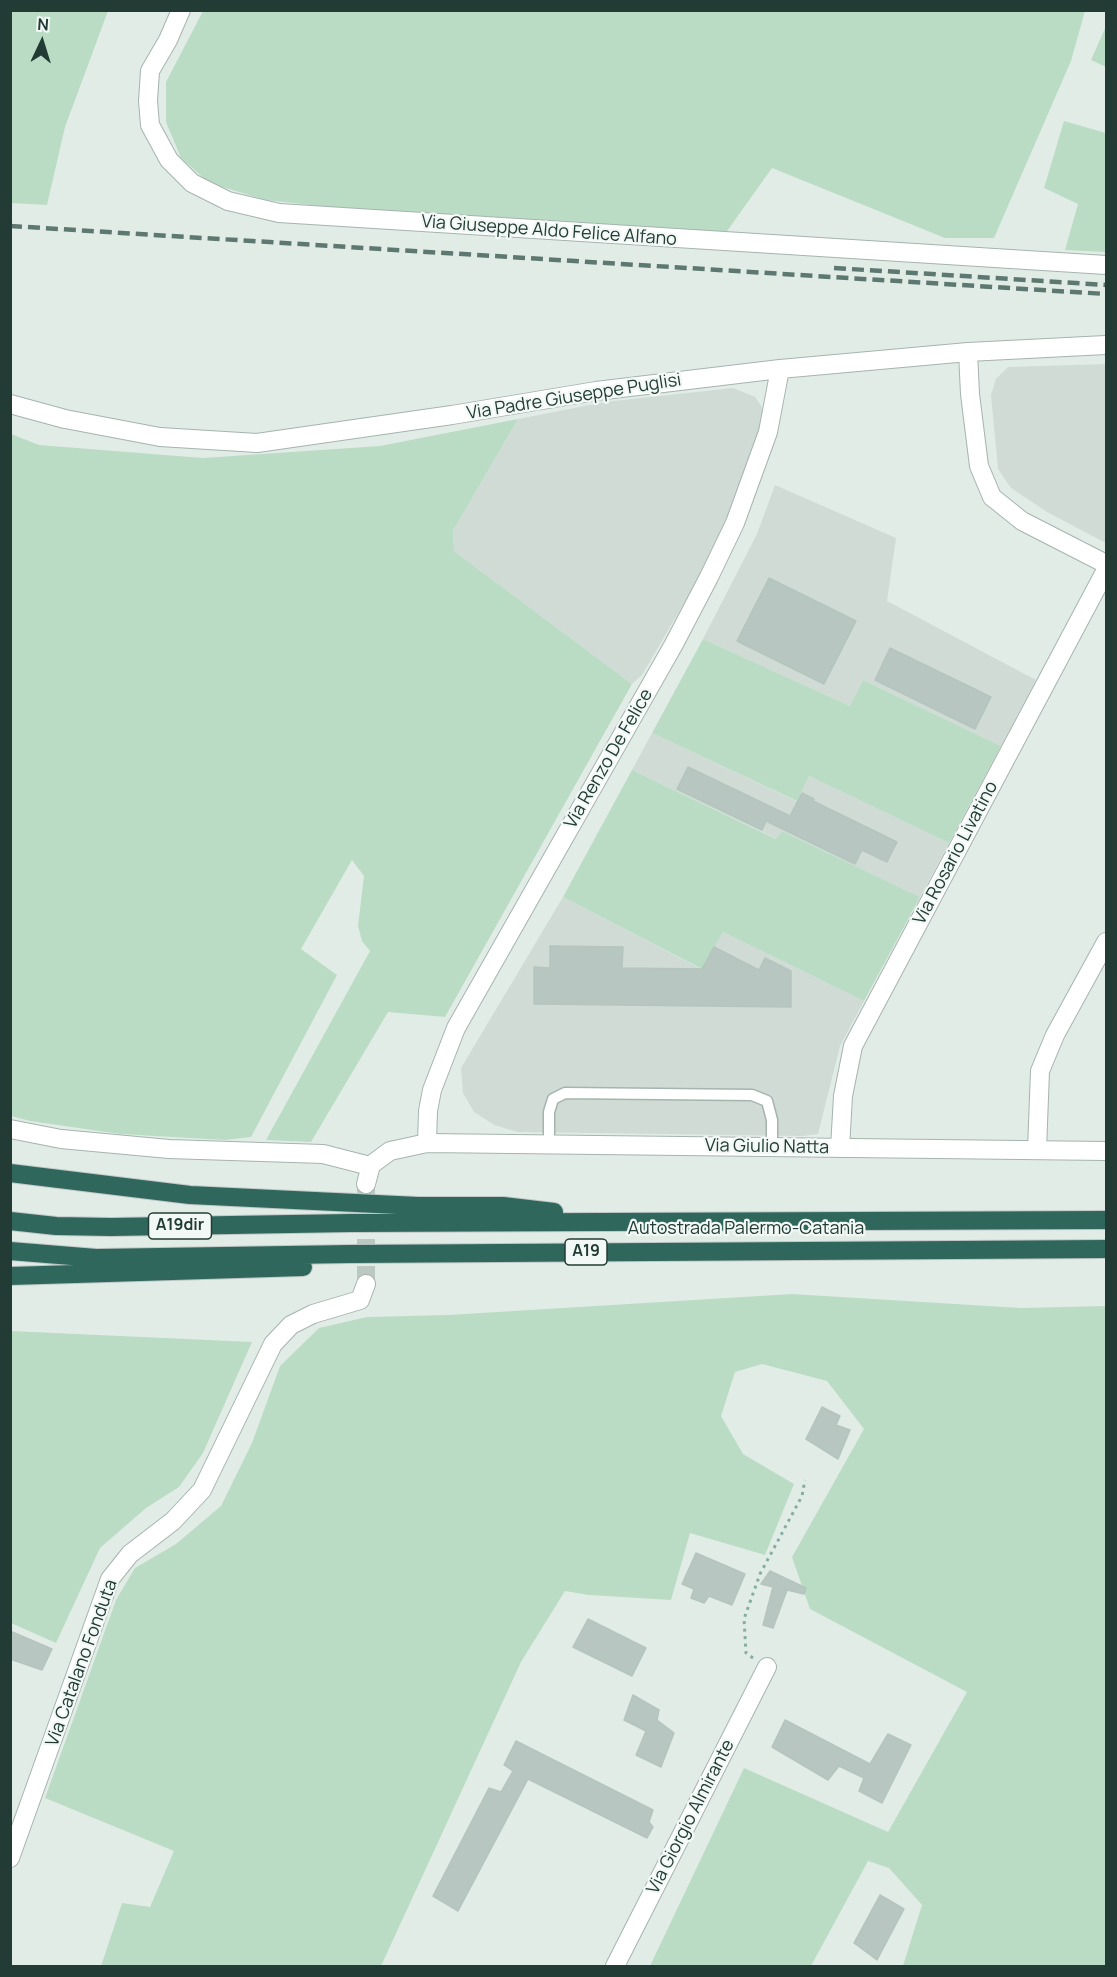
<!DOCTYPE html>
<html>
<head>
<meta charset="utf-8">
<style>
  body { margin:0 }
  #map { position:relative; width:1117px; height:1977px; overflow:hidden; background:#e2ece7; font-family:Manrope,sans-serif }
  canvas { display:block }
  .frame { position:absolute; inset:0; border:12px solid #223c35; pointer-events:none }
  .north { position:absolute; left:12px; top:12px; width:60px; height:60px; -webkit-text-stroke:4px #f2f8f5; paint-order:stroke; rotate:4deg; font-size:16px; font-weight:700; line-height:24px; text-align:center; color:#223c35 }
  .north::after { content:''; display:block; margin:auto; width:21px; height:27px; background:#223c35; clip-path:polygon(50% 0,100% 100%,50% 72%,0 100%) }
</style>
</head>
<body>
<div id="map">
<canvas width="1117" height="1977"></canvas>
<div class="frame"></div>
<div class="north">N</div>
</div>
<script>
const g = document.querySelector('canvas').getContext('2d');
g.lineJoin = 'round';
function fillPath(path, color) { g.fillStyle = color; g.fill(path, 'evenodd'); }
const shape = rows => new Path2D(rows.map(r => 'M' + r).join(''));
function strokePath(path, color, width, dash) { g.strokeStyle = color; g.lineWidth = width; g.lineCap = dash ? 'butt' : 'round'; g.setLineDash(dash || []); g.stroke(path); }
function drawText(font, color, halo, rows, align = 'center') {
  g.font = font + ' Manrope,sans-serif'; g.lineWidth = 4.5; g.setLineDash([]); g.textBaseline = 'middle'; g.strokeStyle = halo; g.fillStyle = color; for (const [text, x, y, turn = 0] of rows) {
    g.save(); g.translate(x, y); g.rotate((+turn || 0) * Math.PI / 180); g.textAlign = isNaN(turn) ? turn : align; if (halo) g.strokeText(text, 0, 0); g.fillText(text, 0, 0); g.restore();
  }
}
const built = shape([
  [1106,364,1106,543,1047,512,1011,488,998,469,991,395,996,379,1008,367],
  [733,388,755,397,762,407,763,419,758,437,730,513,704,569,642,675,632,684,454,551,453,531,518,419,605,402],
  [775,485,896,538,887,601,1036,680,1001,746,863,680,850,706,703,639,757,534],
  [652,733,796,801,809,776,949,843,920,897,782,831,777,839,632,770],
  [563,897,701,969,723,932,864,1001,840,1046,818,1134,803,1136,518,1132,494,1125,474,1112,463,1093,461,1068]
]);
const green = shape([
  [10,11,108,11,65,127,47,205,11,203],
  [203,11,1085,11,1071,61,994,238,945,238,772,168,725,234,356,210,266,200,209,183,181,158,166,122,166,82],
  [1106,26,1106,67,1091,60],
  [1064,121,1106,133,1106,252,1065,250,1078,204,1044,188],
  [518,419,453,531,454,551,632,684,445,1017,388,1012,311,1142,266,1140,370,951,362,941,358,926,364,876,352,860,301,949,337,975,251,1137,225,1140,120,1134,30,1121,11,1116,11,434,39,445,203,458,380,446],
  [703,639,850,706,863,680,1001,746,949,843,809,776,797,801,652,733],
  [632,770,776,839,782,831,920,897,864,1001,723,932,702,969,563,897],
  [792,1294,1021,1308,1106,1306,1106,1966,903,1966,922,1905,889,1868,868,1861,811,1966,650,1966,744,1768,888,1832,967,1692,810,1609,792,1557,864,1429,827,1381,762,1364,735,1372,721,1416,743,1454,794,1484,765,1555,690,1533,671,1600,589,1595,565,1591,521,1662,381,1966,101,1966,122,1903,150,1907,174,1851,45,1798,116,1600,135,1568,176,1544,221,1506,252,1443,280,1366,319,1328,367,1317,448,1315],
  [11,1331,252,1342,203,1453,179,1487,146,1508,100,1548,56,1643,11,1623]
]);
const building = shape([
  [769,578,856,621,824,684,737,641,769,578],
  [890,648,991,697,975,729,875,680,890,648],
  [688,767,790,816,802,793,814,799,813,801,897,842,887,862,862,850,855,864,766,821,762,830,677,789,688,767],
  [550,946,623,947,622,968,702,969,714,947,759,970,765,958,791,971,791,1007,534,1004,534,967,550,968,550,946],
  [822,1407,840,1416,836,1425,850,1430,838,1459,806,1439,822,1407],
  [696,1553,745,1574,732,1605,709,1596,704,1603,691,1598,694,1589,682,1584,696,1553],
  [770,1571,806,1588,804,1594,787,1590,773,1628,763,1625,773,1587,761,1584,770,1571],
  [588,1619,646,1648,632,1676,573,1647,588,1619],
  [10,1631,52,1649,42,1670,10,1659,10,1631],
  [633,1695,659,1710,657,1720,674,1733,661,1767,636,1755,646,1731,624,1720,633,1695],
  [785,1720,870,1764,888,1734,911,1745,882,1803,859,1791,864,1778,839,1766,828,1780,772,1747,785,1720],
  [516,1741,653,1810,649,1822,653,1827,647,1838,528,1779,458,1911,433,1896,489,1788,501,1792,513,1771,504,1765,516,1741],
  [880,1895,904,1909,877,1960,854,1943,880,1895]
]);
const tertiaryTunnel = shape([
  [366,1284,366,1188]
]);
const path = shape([
  [753,1658,746,1653,744,1619,760,1574,802,1496,805,1480]
]);
const service = shape([
  [549,1145,549,1112,553,1099,565,1093,752,1095,767,1101,772,1120,772,1147]
]);
const minor = shape([
  [181,10,168,40,150,71,148,101,150,125,169,160,192,183,228,201,279,213,1106,265],
  [968,352,970,394,979,466,992,497,1022,521,1106,564],
  [10,404,65,419,160,437,257,443,452,415,596,391,780,369,968,352,1106,345],
  [10,1129,61,1139,169,1149,323,1154,370,1166],
  [427,1143,428,1111,432,1090,456,1028,674,644,709,577,735,523,768,432,780,369],
  [840,1148,843,1096,853,1046,1106,570],
  [1037,1150,1040,1071,1055,1035,1106,942],
  [615,1966,767,1667]
]);
const tertiary = shape([
  [366,1184,371,1165,390,1151,427,1143,1106,1151],
  [10,1858,110,1579,130,1554,173,1521,202,1490,273,1344,291,1325,313,1314,360,1300,366,1284]
]);
const motorway = shape([
  [10,1173,190,1195,418,1206,503,1206,554,1212],
  [10,1221,56,1226,111,1227,351,1223,1106,1220],
  [10,1251,96,1258,350,1254,1106,1249],
  [10,1276,303,1267]
]);
const rail = shape([
  [10,226,1106,294],
  [834,268,1106,285]
]);
const shields = [
  [180,1226,63],
  [586,1252,42]
];
const shieldNames = [
  ["A19dir",180,1226],
  ["A19",586,1252]
];
const streetNames = [
  ["Via Giuseppe Aldo Felice Alfano",549,231,4],
  ["Via Padre Giuseppe Puglisi",574,397,-9],
  ["Via Renzo De Felice",609,759,-60],
  ["Via Rosario Livatino",956,853,-62],
  ["Via Giulio Natta",767,1147,1],
  ["Autostrada Palermo-Catania",746,1229],
  ["Via Catalano Fonduta",82,1663,-70],
  ["Via Giorgio Almirante",691,1817,-63]
];
fillPath(built, '#d0dbd6');
fillPath(green, '#bbdcc4');
fillPath(building, '#b7c6c0');
strokePath(building, '#b4c5be', 1.5);
strokePath(tertiaryTunnel, '#bcc9c3', 18, [18, 9]);
strokePath(service, '#a5b4ae', 13);
strokePath(minor, '#a5b4ae', 20);
strokePath(tertiary, '#a5b4ae', 20);
strokePath(motorway, '#c1c8c6', 20);
strokePath(path, '#83aea1', 3, [3, 4.5]);
strokePath(service, '#fff', 10);
strokePath(minor, '#fff', 18);
strokePath(tertiary, '#fff', 18);
strokePath(motorway, '#2f675c', 18);
strokePath(rail, '#5d7870', 4.5, [12, 6]);
for (const [x, y, w] of shields) { const box = new Path2D(); box.roundRect(x - w / 2, y - 13, w, 26, 4.5); g.fillStyle = '#f2f8f5'; g.fill(box); strokePath(box, '#223c35', 1.5); }
drawText('bold 16px', '#223c35', null, shieldNames);
drawText('18px', '#223c35', '#f2f8f5', streetNames);
</script>
</body>
</html>
